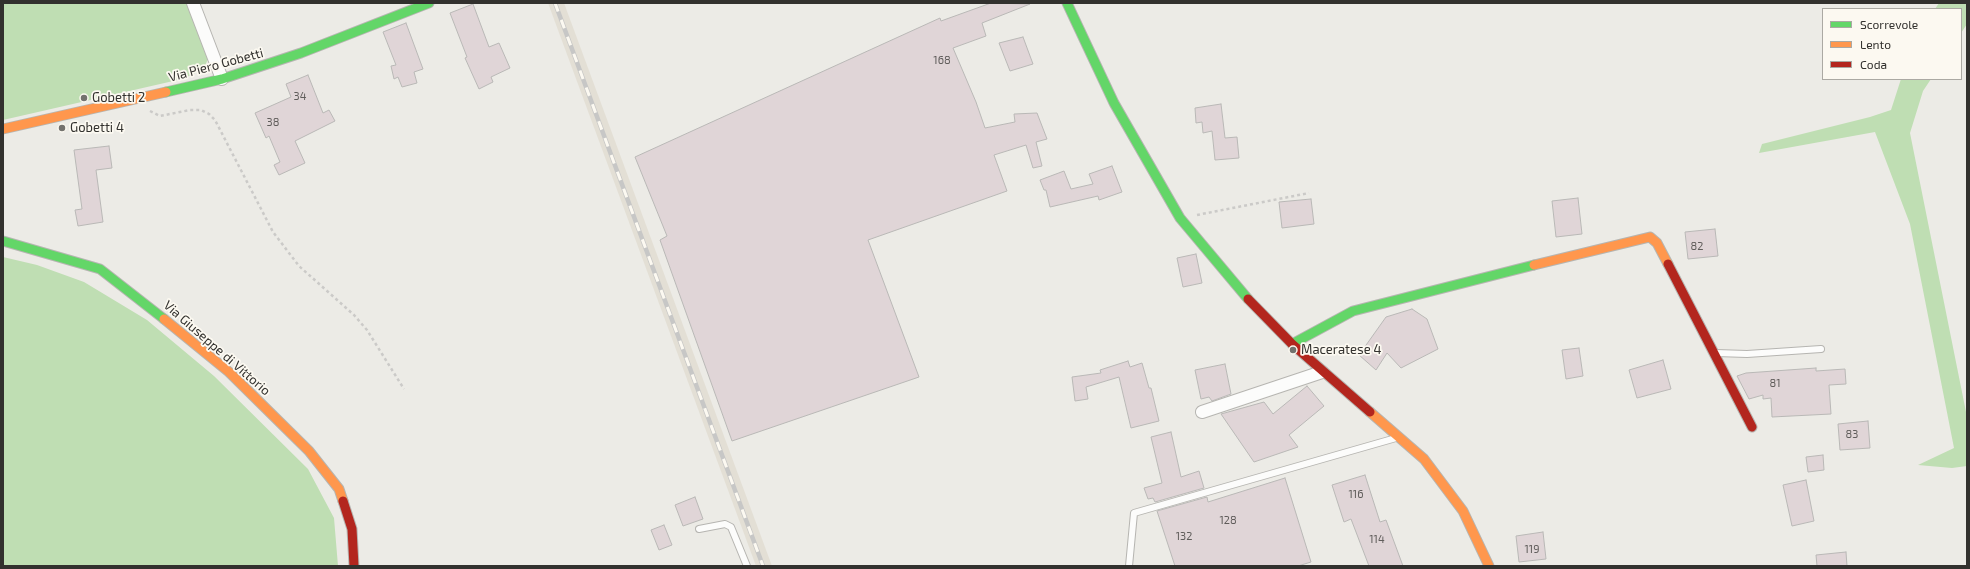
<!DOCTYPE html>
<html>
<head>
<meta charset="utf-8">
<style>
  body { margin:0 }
  #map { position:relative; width:1970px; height:569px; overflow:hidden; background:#ecebe6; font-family:"Exo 2",sans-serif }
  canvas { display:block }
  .frame { position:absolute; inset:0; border:4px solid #32312e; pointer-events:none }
  .legend { position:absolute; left:1822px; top:8px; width:140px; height:72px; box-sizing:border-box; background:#fcf9f1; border:1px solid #aba9a3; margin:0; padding:5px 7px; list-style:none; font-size:12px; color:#32312e }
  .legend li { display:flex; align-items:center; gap:8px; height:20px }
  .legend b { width:20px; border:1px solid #aba9a3 }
</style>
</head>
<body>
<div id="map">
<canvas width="1970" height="569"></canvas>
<div class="frame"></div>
<ul class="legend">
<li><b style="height:5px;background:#63d668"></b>Scorrevole</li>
<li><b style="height:5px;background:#ff974d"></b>Lento</li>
<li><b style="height:5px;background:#b3261e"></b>Coda</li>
</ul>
</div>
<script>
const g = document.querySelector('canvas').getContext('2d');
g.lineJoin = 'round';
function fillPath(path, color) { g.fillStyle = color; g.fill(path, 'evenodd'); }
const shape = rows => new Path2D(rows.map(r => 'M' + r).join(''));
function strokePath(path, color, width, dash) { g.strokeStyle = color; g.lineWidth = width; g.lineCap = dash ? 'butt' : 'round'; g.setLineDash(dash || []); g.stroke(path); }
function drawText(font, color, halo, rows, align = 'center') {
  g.font = font + ' "Exo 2",sans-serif'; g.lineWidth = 3.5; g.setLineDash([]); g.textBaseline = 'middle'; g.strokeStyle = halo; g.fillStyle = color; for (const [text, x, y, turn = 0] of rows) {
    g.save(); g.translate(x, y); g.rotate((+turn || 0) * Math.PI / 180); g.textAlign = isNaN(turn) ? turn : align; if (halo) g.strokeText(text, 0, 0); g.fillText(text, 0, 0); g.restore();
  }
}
const built = shape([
  [548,3,564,3,772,566,756,566]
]);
const green = shape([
  [3,3,187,3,204,45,208,59,205,66,194,74,182,79,3,120],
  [1939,3,1967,3,1967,24,1961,33,1961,9,1935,9],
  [1901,79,1931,79,1923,91,1910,133,1967,417,1967,466,1952,468,1918,465,1954,448,1910,224,1875,132,1759,153,1762,144,1870,117,1891,110],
  [3,257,37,265,84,282,147,320,214,376,308,469,334,518,338,566,3,566]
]);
const building = shape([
  [991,3,1030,4,982,23,986,36,953,48,976,102,985,128,1015,122,1014,114,1037,113,1047,139,1036,142,1042,166,1033,168,1026,145,994,155,1007,191,868,240,919,377,732,441,660,240,667,236,635,157,940,18,941,21,991,3],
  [473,4,489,47,499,43,510,68,491,77,493,82,479,89,465,58,467,57,450,13,473,4],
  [406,23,423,69,414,72,417,83,402,87,398,77,394,79,391,66,396,65,383,32,406,23],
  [1023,37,1033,64,1010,71,999,43,1023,37],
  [308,75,323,113,329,110,335,121,295,141,305,163,279,175,274,165,280,162,269,136,266,138,255,113,291,97,286,84,308,75],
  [1221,104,1225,138,1237,137,1239,158,1215,160,1212,131,1203,133,1202,122,1196,123,1195,108,1221,104],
  [109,146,112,168,96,170,103,222,78,226,75,210,82,209,74,150,109,146],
  [1112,166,1122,192,1099,200,1098,196,1050,207,1046,190,1044,190,1040,180,1064,171,1071,189,1093,184,1089,174,1112,166],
  [1578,198,1582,234,1556,237,1552,201,1578,198],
  [1311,199,1314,224,1282,228,1279,202,1311,199],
  [1715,229,1718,256,1688,259,1685,232,1715,229],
  [1196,254,1202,283,1183,287,1177,258,1196,254],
  [1412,309,1427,319,1438,349,1401,368,1387,353,1376,370,1359,355,1386,317,1412,309],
  [1579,348,1583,376,1566,379,1562,350,1579,348],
  [1663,360,1671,389,1637,398,1629,370,1663,360],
  [1128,361,1130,367,1142,363,1149,388,1151,388,1159,421,1131,428,1119,377,1086,387,1088,399,1075,401,1072,377,1101,373,1100,370,1128,361],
  [1225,364,1231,394,1212,401,1209,397,1201,399,1195,370,1225,364],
  [1816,368,1816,371,1845,369,1846,384,1829,385,1831,414,1772,417,1771,398,1763,399,1763,395,1749,399,1737,376,1746,373,1816,368],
  [1307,386,1324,406,1289,435,1298,447,1254,462,1221,414,1264,402,1273,414,1307,386],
  [1868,421,1870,448,1840,450,1838,424,1868,421],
  [1171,432,1181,477,1199,471,1204,488,1155,502,1153,498,1148,499,1144,488,1162,483,1151,437,1171,432],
  [1823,455,1824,470,1808,472,1806,457,1823,455],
  [1365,475,1380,522,1386,520,1403,566,1369,566,1351,519,1344,522,1332,485,1365,475],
  [1285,478,1311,562,1298,566,1175,566,1157,511,1207,497,1208,502,1285,478],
  [1806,480,1814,521,1792,526,1783,485,1806,480],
  [695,497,703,519,683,526,675,505,695,497],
  [664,525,672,545,659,550,651,530,664,525],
  [1543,532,1546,559,1519,562,1516,536,1543,532],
  [1846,552,1847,566,1817,566,1816,555,1846,552]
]);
const path = shape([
  [150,111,160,116,190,110,201,110,209,114,215,120,273,232,299,266,354,315,367,330,404,389],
  [1197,215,1309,193]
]);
const lane = shape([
  [1716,353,1747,354,1821,349],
  [699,529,725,524,731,527,747,566],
  [1129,566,1134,513,1396,438]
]);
const street = shape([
  [193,3,222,79],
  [1202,412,1322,372]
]);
const fast = shape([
  [1067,3,1114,103,1180,218,1248,299],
  [166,92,222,79,301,53,429,3],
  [3,241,100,269,164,319],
  [1292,344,1353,311,1534,265]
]);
const slow = shape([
  [3,129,166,92],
  [1534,265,1650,237,1657,243,1668,264],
  [164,319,229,372,309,451,339,489,343,501],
  [1370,412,1424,459,1463,511,1489,566]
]);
const jam = shape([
  [1668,264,1752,427],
  [1248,299,1292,344,1370,412],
  [343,501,352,529,354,566]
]);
const rail = shape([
  [555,3,763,566]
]);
const markers = [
  [84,98,4,"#73726e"],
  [62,128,4,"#73726e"],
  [1293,350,4,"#73726e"]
];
const numberNames = [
  ["168",942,60],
  ["34",300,96],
  ["38",273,122],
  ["82",1697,246],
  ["81",1775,383],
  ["83",1852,434],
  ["116",1356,494],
  ["128",1228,520],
  ["132",1184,536],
  ["114",1377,539],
  ["119",1532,549]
];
const streetNames = [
  ["Via Piero Gobetti",216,65,-15],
  ["Via Giuseppe di Vittorio",217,348,41]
];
const poiNames = [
  ["Gobetti 2",92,98],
  ["Gobetti 4",70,128],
  ["Maceratese 4",1301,350]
];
fillPath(built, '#e3dfd5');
fillPath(green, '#bfdeb3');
fillPath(building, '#e0d5d7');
strokePath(building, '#b9b8b6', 1);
strokePath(lane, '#b6b5b1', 8);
strokePath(street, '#b6b5b1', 14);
strokePath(fast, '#b6b5b1', 11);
strokePath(slow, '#b6b5b1', 11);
strokePath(jam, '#b6b5b1', 11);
strokePath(path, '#cbcac8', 2.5, [3, 3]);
strokePath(lane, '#fcfcfb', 6);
strokePath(street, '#fcfcfb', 12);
strokePath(fast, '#63d668', 9);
strokePath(slow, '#ff974d', 9);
strokePath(jam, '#b3261e', 9);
strokePath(rail, '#c7c7c6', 4.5);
strokePath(rail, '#fcf9f1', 3, [9]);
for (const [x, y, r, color] of markers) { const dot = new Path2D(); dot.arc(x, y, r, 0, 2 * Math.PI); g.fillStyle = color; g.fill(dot); strokePath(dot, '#fcf9f1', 1.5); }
drawText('11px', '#5f5c5a', null, numberNames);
drawText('13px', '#32312e', '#fcf9f1', streetNames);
drawText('13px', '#32312e', '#fcf9f1', poiNames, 'left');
</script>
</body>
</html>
